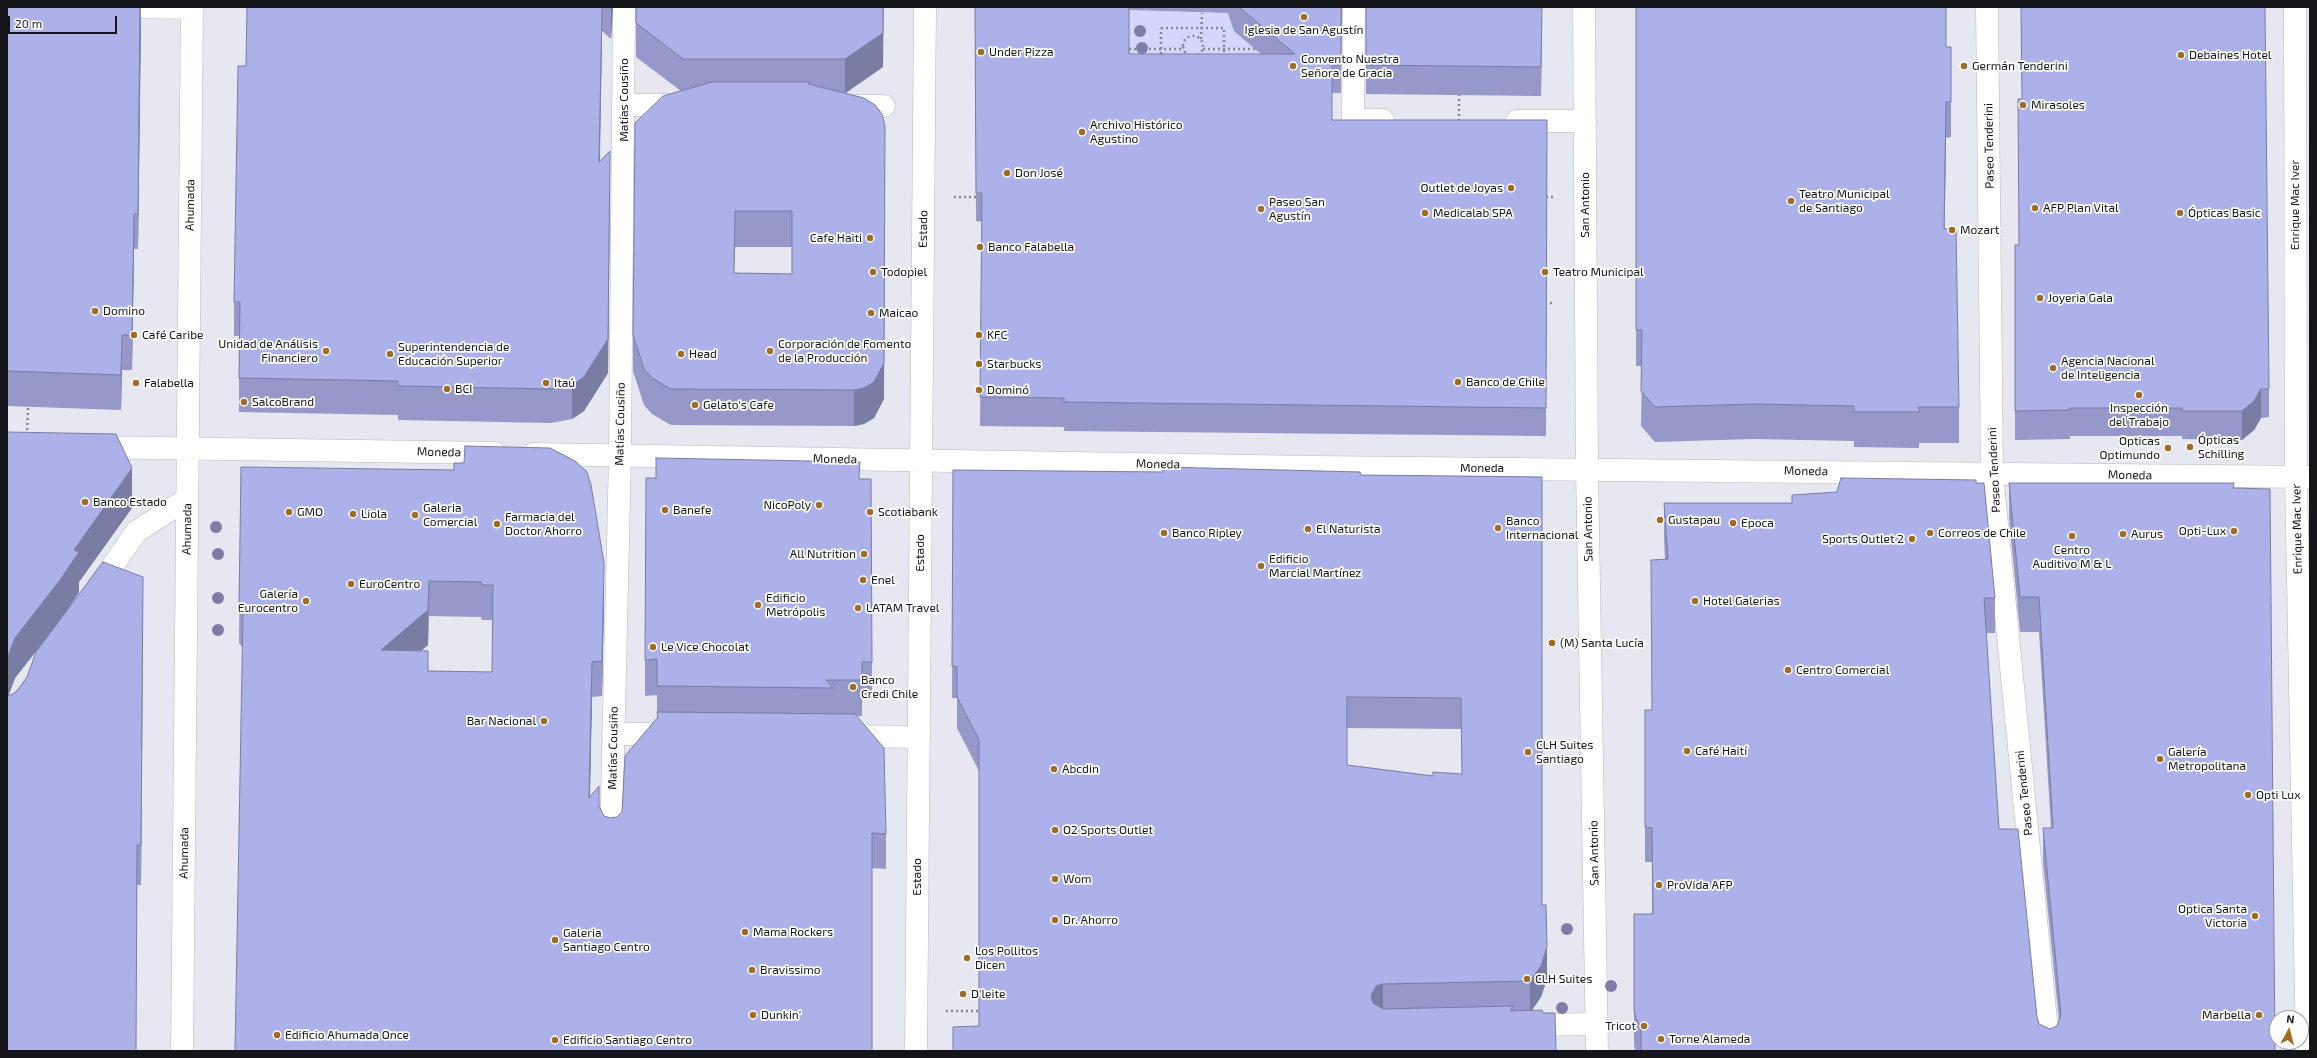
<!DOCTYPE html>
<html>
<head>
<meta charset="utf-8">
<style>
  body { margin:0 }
  #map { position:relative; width:2317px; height:1058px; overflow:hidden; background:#e6e7f0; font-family:"Exo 2",sans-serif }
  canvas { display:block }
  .frame { position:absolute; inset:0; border:8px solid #141518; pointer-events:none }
  .north { position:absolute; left:2269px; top:1010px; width:40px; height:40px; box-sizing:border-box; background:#fff; border:1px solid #a1a1a3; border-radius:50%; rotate:7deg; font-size:11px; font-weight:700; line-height:16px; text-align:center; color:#141518 }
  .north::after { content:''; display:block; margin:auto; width:14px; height:18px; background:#9f6c22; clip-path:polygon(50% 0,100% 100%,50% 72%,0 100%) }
  .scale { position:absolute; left:8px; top:16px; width:109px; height:18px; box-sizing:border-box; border:2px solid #141518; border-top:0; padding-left:5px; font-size:12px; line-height:14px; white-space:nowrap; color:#141518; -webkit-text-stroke:3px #fff; paint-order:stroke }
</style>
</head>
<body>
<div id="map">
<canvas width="2317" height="1058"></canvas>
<div class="frame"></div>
<div class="north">N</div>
<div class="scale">20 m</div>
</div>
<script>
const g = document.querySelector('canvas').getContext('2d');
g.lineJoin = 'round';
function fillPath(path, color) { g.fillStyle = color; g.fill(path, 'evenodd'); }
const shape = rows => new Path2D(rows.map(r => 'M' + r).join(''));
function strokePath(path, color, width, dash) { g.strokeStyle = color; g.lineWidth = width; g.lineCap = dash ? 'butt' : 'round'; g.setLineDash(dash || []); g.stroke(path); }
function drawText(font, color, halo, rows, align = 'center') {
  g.font = font + ' "Exo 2",sans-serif'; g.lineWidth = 3.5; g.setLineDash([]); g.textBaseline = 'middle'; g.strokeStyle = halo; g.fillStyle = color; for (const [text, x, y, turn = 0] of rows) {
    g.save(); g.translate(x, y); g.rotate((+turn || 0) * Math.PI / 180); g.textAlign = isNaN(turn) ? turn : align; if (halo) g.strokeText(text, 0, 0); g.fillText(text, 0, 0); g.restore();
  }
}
const green = shape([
  [1129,10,1239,14,1258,36,1258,88,1129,87]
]);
const path = shape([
  [1161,28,1224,28,1224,68,1161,68,1161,28],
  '1183 46a10 10 0 1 1 20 0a10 10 0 1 1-20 0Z',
  [1201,39,1202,13],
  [1129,49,1183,49],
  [1203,49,1258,49],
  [1459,121,1459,95],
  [954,197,976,197],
  [1546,197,1555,197],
  [1545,303,1555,303],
  [27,435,28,407],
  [946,1011,979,1011]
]);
const minor = shape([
  [130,7,192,8],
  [1354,7,1353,120,1383,120],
  [1584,7,1587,469,1597,1051],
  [1987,7,1992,474,2049,1051],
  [2295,7,2296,476,2307,1051],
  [624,105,683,105],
  [847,106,884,106],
  [1517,121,1585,121],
  [91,447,495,453],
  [533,454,1314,467,2310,477],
  [96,590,136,532,187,499],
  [613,734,672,734],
  [845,736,919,737],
  [611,841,620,455,624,7],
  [1526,1025,1597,1024],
  [182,1051,192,7],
  [916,1051,925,7]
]);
const trees = [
  [1140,31],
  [1142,48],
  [216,527],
  [218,554],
  [218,598],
  [218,630],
  [1567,929],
  [1611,986],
  [1562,1008]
];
const wall = shape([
  [7,7,141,7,138,249,134,249,132,370,122,370,121,410,7,406],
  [247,7,613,7,611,39,602,31,600,162,610,185,608,373,584,411,572,419,551,423,398,420,398,415,239,412,239,336,234,336,234,302,246,66],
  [636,7,884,7,883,67,846,93,884,399,874,418,864,424,854,426,671,425,652,414,644,405,633,371,633,335,681,91,636,57],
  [735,247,792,247,792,274,734,273],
  [975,7,1342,7,1341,93,1332,93,1332,120,1547,120,1546,436,1064,431,1064,427,980,426,982,222,976,221],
  [1129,10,1228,13,1234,31,1261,54,1129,54],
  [1366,7,1542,7,1541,96,1366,94],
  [1636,7,1946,47,1951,47,1951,137,1946,138,1944,229,1959,407,1959,443,1919,443,1919,448,1854,447,1854,441,1753,439,1655,442,1641,426,1642,366,1636,366],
  [2015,245,2269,389,2269,417,2261,418,2254,430,2242,440,2182,439,2182,436,2070,436,2070,439,2015,440],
  [7,432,132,508,79,582,79,592,67,610,143,618,141,885,137,885,7,1051],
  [46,638,27,677,17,691,11,695,9,695,15,678],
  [241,467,604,598,602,696,592,697,590,797,599,807,604,816,610,818,617,817,622,812,657,717,657,695,645,696,645,660,860,479,872,662,872,698,862,698,862,716,857,716,886,834,886,869,872,868,872,1051,242,647,239,643],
  [429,616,481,617,482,620,493,620,492,672,428,671,421,651,428,645],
  [953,470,1361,475,1542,477,1542,905,1547,979,1541,997,1532,1010,1543,1013,979,1026,979,771,957,728,957,698,952,698],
  [1347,728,1461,729,1462,774,1433,776,1347,765],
  [2009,483,2234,488,2275,1051,1635,1051,1634,1045,1634,914,1652,914,1652,862,1645,862,1645,710,1652,710,1665,559,1664,538,1664,503,1792,503,1792,495,1995,598,1995,633,1986,633,1999,829,2037,1017,2039,1024,2050,1029,2057,1026,2059,1021,2043,863,2043,828,2051,828,2039,632,2020,632,2009,518]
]);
const shadedWall = shape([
  [140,7,141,27,138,249,138,214],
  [602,7,602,31,599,196,599,162],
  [611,7,613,7,611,39],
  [883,7,883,67,845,93,845,59],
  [1542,7,1541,96,1541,67],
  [1946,102,1946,138,1944,265,1944,229],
  [885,126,884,399,874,418,864,424,854,426,854,390],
  [610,151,608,373,584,411,572,419,572,385],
  [134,214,134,249,132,370,132,335],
  [122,335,122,370,121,410,121,375],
  [2261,389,2261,418,2254,430,2242,440,2242,411],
  [132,468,132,508,79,582,79,592,60,621,15,678,7,699,7,659,15,638,74,550],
  [604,563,604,598,602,696,602,661],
  [429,581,428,645,381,685,381,650],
  [143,618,141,885,141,845],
  [592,662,592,697,589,833,589,798],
  [1547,947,1547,979,1541,997,1530,1013,1530,981],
  [1383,984,1383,1016,1371,1028,1371,996,1376,986]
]);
const building = shape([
  [7,7,140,7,138,214,134,214,132,335,122,335,121,375,7,371,7,7],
  [247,7,602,7,599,162,610,151,608,339,584,377,572,385,551,389,398,386,398,381,239,378,240,302,234,302,238,66,246,66,247,7],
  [636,7,883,7,883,33,845,59,683,59,636,23,636,7],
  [975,7,1129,7,1129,54,1295,54,1239,7,1341,7,1341,65,1332,65,1332,120,1547,120,1546,408,1064,402,1064,398,980,397,982,193,976,193,975,7],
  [1366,7,1542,7,1541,67,1366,65,1366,7],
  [1636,7,1946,7,1946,47,1951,47,1951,102,1946,102,1944,229,1956,228,1959,407,1919,407,1919,412,1854,412,1854,406,1753,404,1655,407,1641,391,1642,330,1636,330,1636,7],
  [2021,7,2265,7,2269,389,2261,389,2254,401,2242,411,2182,411,2182,408,2070,408,2070,410,2015,411,2015,245,2019,245,2018,99,2022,99,2021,7],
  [712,82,810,82,808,84,864,98,875,105,882,114,885,126,884,363,874,382,864,388,854,390,671,389,652,378,644,369,633,335,635,123,663,96,712,82],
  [735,211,792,211,792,274,734,273,735,211],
  [7,432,116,434,132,468,74,550,79,552,60,580,15,638,7,659,7,432],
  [465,446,550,448,575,461,587,472,591,485,604,563,602,661,592,662,589,798,599,786,599,806,604,816,610,818,617,817,622,812,625,756,658,717,657,712,855,714,884,748,886,834,872,833,872,1051,235,1051,243,613,239,608,241,467,454,470,454,463,464,463,465,446],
  [429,581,481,582,482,585,493,585,492,672,428,671,428,651,381,650,428,610,429,581],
  [656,458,860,462,859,479,871,479,872,662,862,662,862,680,826,680,833,688,657,686,657,659,645,660,646,478,656,478,656,458],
  [1163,467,1360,472,1361,475,1542,477,1542,905,1546,905,1547,947,1541,966,1530,981,1383,984,1376,986,1371,996,1373,1003,1383,1009,1513,1006,1510,1011,1542,1010,1543,1013,1555,1013,1556,1051,953,1051,953,1027,979,1026,979,740,957,697,957,667,952,666,953,470,1163,472,1163,467],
  [1347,697,1461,698,1462,774,1433,772,1433,776,1347,765,1347,697],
  [1841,478,1976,480,1976,483,1984,483,1995,598,1984,598,1999,829,2018,829,2037,1017,2039,1024,2050,1029,2057,1026,2061,1015,2043,828,2053,828,2039,597,2020,597,2009,483,2234,483,2233,488,2270,489,2275,1051,1641,1051,1641,1027,1636,1019,1634,1010,1634,914,1653,914,1652,828,1645,827,1645,710,1652,710,1651,560,1668,559,1664,503,1792,503,1792,495,1837,492,1841,478],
  [103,562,143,577,141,845,137,845,136,1051,7,1051,7,695,11,695,17,691,27,677,36,652,103,562]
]);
const markers = [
  [1304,17,4,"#9f6c22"],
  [981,52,4,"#9f6c22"],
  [2181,55,4,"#9f6c22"],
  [1293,66,4,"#9f6c22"],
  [1964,66,4,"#9f6c22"],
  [2023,105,4,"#9f6c22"],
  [1082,132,4,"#9f6c22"],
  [1007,173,4,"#9f6c22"],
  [1511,188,4,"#9f6c22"],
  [1791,201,4,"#9f6c22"],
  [2035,208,4,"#9f6c22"],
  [1261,209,4,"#9f6c22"],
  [1425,213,4,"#9f6c22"],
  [2180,213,4,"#9f6c22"],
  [1952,230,4,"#9f6c22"],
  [870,238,4,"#9f6c22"],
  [980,247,4,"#9f6c22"],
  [873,272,4,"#9f6c22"],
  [1545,272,4,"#9f6c22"],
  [2040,298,4,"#9f6c22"],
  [95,311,4,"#9f6c22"],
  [871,313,4,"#9f6c22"],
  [134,335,4,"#9f6c22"],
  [979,335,4,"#9f6c22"],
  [326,351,4,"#9f6c22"],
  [770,351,4,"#9f6c22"],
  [390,354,4,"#9f6c22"],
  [681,354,4,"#9f6c22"],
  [979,364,4,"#9f6c22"],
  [2053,368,4,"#9f6c22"],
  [1458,382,4,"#9f6c22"],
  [136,383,4,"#9f6c22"],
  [546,383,4,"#9f6c22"],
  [447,389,4,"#9f6c22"],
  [979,390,4,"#9f6c22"],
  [2139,395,4,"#9f6c22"],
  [244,402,4,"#9f6c22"],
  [695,405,4,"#9f6c22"],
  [2190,447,4,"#9f6c22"],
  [2168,448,4,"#9f6c22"],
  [85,502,4,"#9f6c22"],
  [819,505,4,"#9f6c22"],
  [665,510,4,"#9f6c22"],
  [289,512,4,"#9f6c22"],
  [870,512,4,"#9f6c22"],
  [353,514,4,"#9f6c22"],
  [415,515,4,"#9f6c22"],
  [1660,520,4,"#9f6c22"],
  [1733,523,4,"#9f6c22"],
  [497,524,4,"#9f6c22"],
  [1498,528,4,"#9f6c22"],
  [1308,529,4,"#9f6c22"],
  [2234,531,4,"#9f6c22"],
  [1164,533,4,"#9f6c22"],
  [1930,533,4,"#9f6c22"],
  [2123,534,4,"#9f6c22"],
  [2072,536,4,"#9f6c22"],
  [1912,539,4,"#9f6c22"],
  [864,554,4,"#9f6c22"],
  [1261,566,4,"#9f6c22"],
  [863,580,4,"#9f6c22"],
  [351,584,4,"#9f6c22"],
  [306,601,4,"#9f6c22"],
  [1695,601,4,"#9f6c22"],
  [758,605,4,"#9f6c22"],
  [858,608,4,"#9f6c22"],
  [1552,643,4,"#9f6c22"],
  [653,647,4,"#9f6c22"],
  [1788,670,4,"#9f6c22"],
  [853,687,4,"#9f6c22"],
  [544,721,4,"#9f6c22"],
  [1687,751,4,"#9f6c22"],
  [1528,752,4,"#9f6c22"],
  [2160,759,4,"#9f6c22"],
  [1054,769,4,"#9f6c22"],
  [2248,795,4,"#9f6c22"],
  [1055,830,4,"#9f6c22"],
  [1055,879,4,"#9f6c22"],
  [1659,885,4,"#9f6c22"],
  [2255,916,4,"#9f6c22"],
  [1055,920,4,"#9f6c22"],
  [745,932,4,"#9f6c22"],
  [555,940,4,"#9f6c22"],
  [967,958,4,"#9f6c22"],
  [752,970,4,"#9f6c22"],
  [1527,979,4,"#9f6c22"],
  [963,994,4,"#9f6c22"],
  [753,1015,4,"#9f6c22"],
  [2259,1015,4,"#9f6c22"],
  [1644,1026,4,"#9f6c22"],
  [277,1035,4,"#9f6c22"],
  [1661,1039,4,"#9f6c22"],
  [555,1040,4,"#9f6c22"]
];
const poiNames = [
  ["Iglesia de San Agustín",1304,30,"center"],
  ["Under Pizza",989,52],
  ["Debaines Hotel",2189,55],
  ["Convento Nuestra",1301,59],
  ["Señora de Gracia",1301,73],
  ["Germán Tenderini",1972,66],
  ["Mirasoles",2031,105],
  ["Archivo Histórico",1090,125],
  ["Agustino",1090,139],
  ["Don José",1015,173],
  ["Outlet de Joyas",1503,188,"right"],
  ["Teatro Municipal",1799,194],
  ["de Santiago",1799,208],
  ["Paseo San",1269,202],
  ["Agustín",1269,216],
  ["AFP Plan Vital",2043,208],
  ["Medicalab SPA",1433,213],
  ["Ópticas Basic",2188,213],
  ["Mozart",1960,230],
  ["Cafe Haiti",862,238,"right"],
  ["Banco Falabella",988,247],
  ["Todopiel",881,272],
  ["Teatro Municipal",1553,272],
  ["Joyeria Gala",2048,298],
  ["Domino",103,311],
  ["Maicao",879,313],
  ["Café Caribe",142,335],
  ["KFC",987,335],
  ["Unidad de Análisis",318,344,"right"],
  ["Financiero",318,358,"right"],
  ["Corporación de Fomento",778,344],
  ["de la Producción",778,358],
  ["Superintendencia de",398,347],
  ["Educación Superior",398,361],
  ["Head",689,354],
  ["Agencia Nacional",2061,361],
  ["de Inteligencia",2061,375],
  ["Starbucks",987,364],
  ["Banco de Chile",1466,382],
  ["Falabella",144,383],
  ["Itaú",554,383],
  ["BCI",455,389],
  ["Dominó",987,390],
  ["SalcoBrand",252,402],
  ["Gelato's Cafe",703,405],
  ["Inspección",2139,408,"center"],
  ["del Trabajo",2139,422,"center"],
  ["Ópticas",2198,440],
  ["Schilling",2198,454],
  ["Opticas",2160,441,"right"],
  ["Optimundo",2160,455,"right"],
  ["Banco Estado",93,502],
  ["NicoPoly",811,505,"right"],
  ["Galeria",423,508],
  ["Comercial",423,522],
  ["Banefe",673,510],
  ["GMO",297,512],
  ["Scotiabank",878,512],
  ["Liola",361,514],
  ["Farmacia del",505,517],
  ["Doctor Ahorro",505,531],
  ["Gustapau",1668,520],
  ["Banco",1506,521],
  ["Internacional",1506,535],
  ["Epoca",1741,523],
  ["El Naturista",1316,529],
  ["Opti-Lux",2226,531,"right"],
  ["Banco Ripley",1172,533],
  ["Correos de Chile",1938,533],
  ["Aurus",2131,534],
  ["Sports Outlet 2",1904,539,"right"],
  ["Centro",2072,550,"center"],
  ["Auditivo M & L",2072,564,"center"],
  ["All Nutrition",856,554,"right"],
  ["Edificio",1269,559],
  ["Marcial Martínez",1269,573],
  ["Enel",871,580],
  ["EuroCentro",359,584],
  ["Galería",298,594,"right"],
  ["Eurocentro",298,608,"right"],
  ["Edificio",766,598],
  ["Metrópolis",766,612],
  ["Hotel Galerias",1703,601],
  ["LATAM Travel",866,608],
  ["(M) Santa Lucía",1560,643],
  ["Le Vice Chocolat",661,647],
  ["Centro Comercial",1796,670],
  ["Banco",861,680],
  ["Credi Chile",861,694],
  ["Bar Nacional",536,721,"right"],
  ["CLH Suites",1536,745],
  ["Santiago",1536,759],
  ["Café Haití",1695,751],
  ["Galería",2168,752],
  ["Metropolitana",2168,766],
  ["Abcdin",1062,769],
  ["Opti Lux",2256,795],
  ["O2 Sports Outlet",1063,830],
  ["Wom",1063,879],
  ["ProVida AFP",1667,885],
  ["Optica Santa",2247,909,"right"],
  ["Victoria",2247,923,"right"],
  ["Dr. Ahorro",1063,920],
  ["Mama Rockers",753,932],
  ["Galeria",563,933],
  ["Santiago Centro",563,947],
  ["Los Pollitos",975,951],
  ["Dicen",975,965],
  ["Bravissimo",760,970],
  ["CLH Suites",1535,979],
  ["D'leite",971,994],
  ["Dunkin'",761,1015],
  ["Marbella",2251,1015,"right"],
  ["Tricot",1636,1026,"right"],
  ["Edificio Ahumada Once",285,1035],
  ["Torne Alameda",1669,1039],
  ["Edificio Santiago Centro",563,1040]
];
const streetNames = [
  ["Matías Cousiño",624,100,-90],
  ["Paseo Tenderini",1989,146,-91],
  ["Ahumada",190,205,-89],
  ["San Antonio",1585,205,-90],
  ["Enrique Mac Iver",2295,205,-90],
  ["Estado",923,229,-89],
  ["Matías Cousiño",620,424,-89],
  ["Moneda",439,452,1],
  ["Moneda",835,459,1],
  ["Moneda",1158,464,1],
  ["Moneda",1482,468],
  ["Paseo Tenderini",1994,470,-93],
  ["Moneda",1806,471,1],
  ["Moneda",2130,475,1],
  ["Ahumada",187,529,-89],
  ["San Antonio",1588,529,-91],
  ["Enrique Mac Iver",2297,529,-91],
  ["Estado",920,553,-90],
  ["Matías Cousiño",613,748,-89],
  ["Paseo Tenderini",2024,793,-96],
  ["Ahumada",184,853,-89],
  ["San Antonio",1594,853,-91],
  ["Estado",917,877,-90]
];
fillPath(green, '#d3d6fd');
strokePath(minor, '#b7b8c1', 23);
strokePath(path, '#87888e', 2.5, [2, 3]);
strokePath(minor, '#fff', 22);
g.fillStyle = '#7f7da5';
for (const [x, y] of trees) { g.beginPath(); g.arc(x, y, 6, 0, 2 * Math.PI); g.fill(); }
fillPath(wall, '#9598c8');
fillPath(shadedWall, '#797ca3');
fillPath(building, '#adb1e9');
strokePath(building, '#797ca3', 1);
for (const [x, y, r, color] of markers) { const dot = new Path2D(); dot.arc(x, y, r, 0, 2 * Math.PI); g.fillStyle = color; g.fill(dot); strokePath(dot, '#fff', 1.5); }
drawText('12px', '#141518', '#fff', poiNames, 'left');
drawText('12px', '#141518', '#fff', streetNames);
</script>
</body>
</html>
